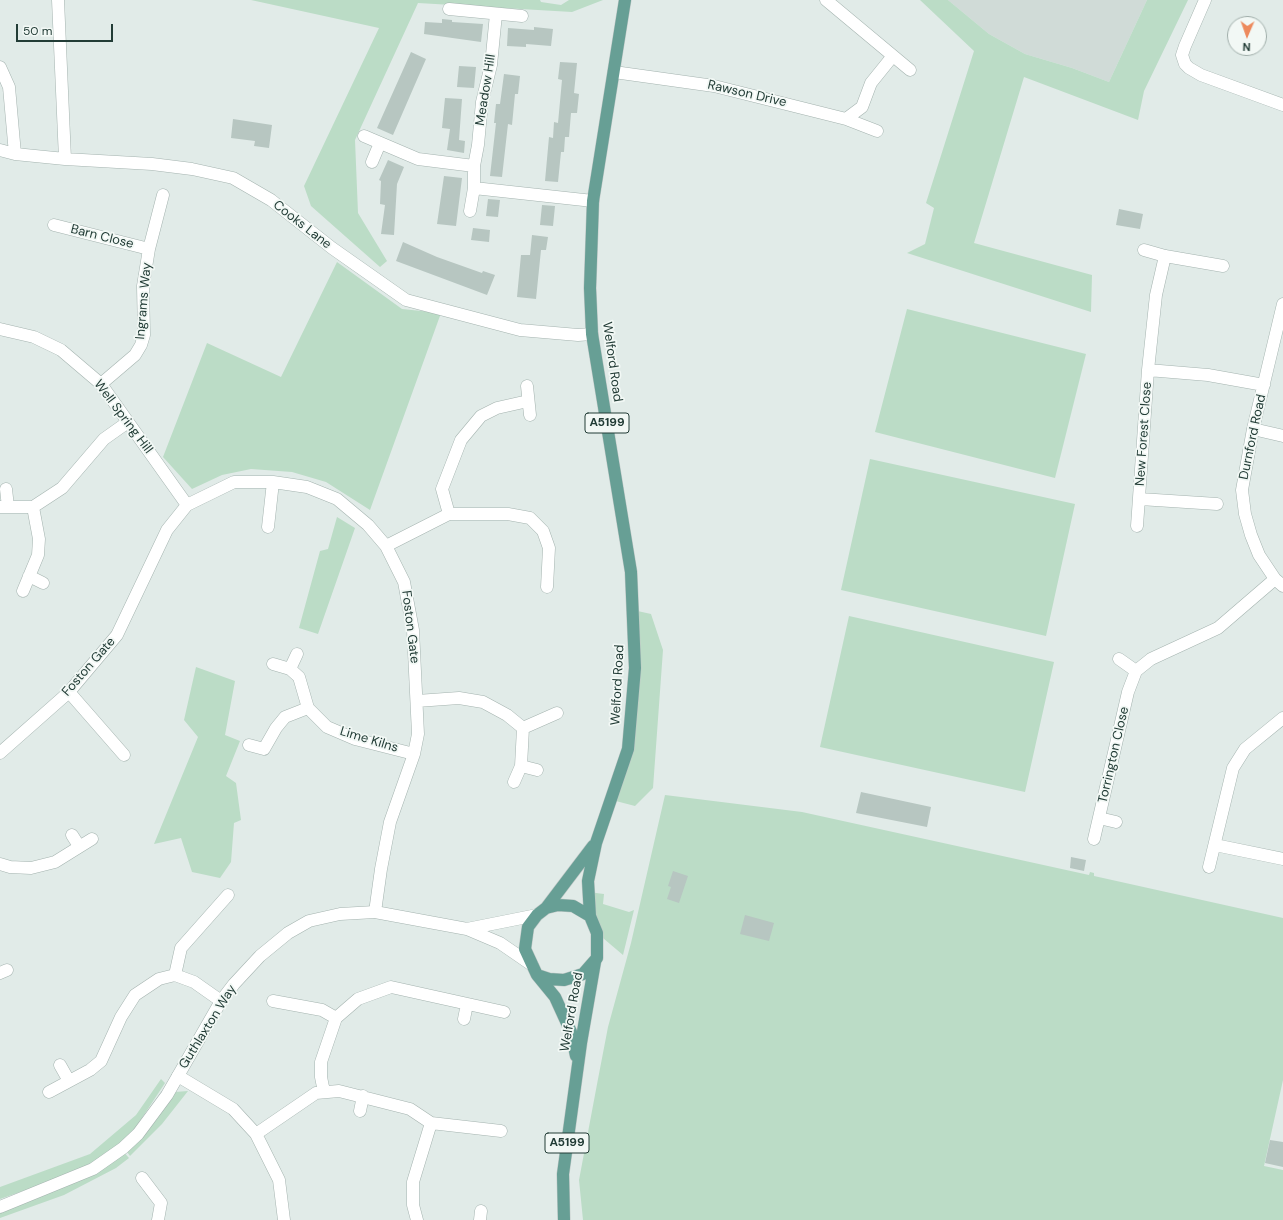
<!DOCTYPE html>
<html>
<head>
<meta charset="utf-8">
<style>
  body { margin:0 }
  #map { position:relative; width:1283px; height:1220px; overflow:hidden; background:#e1ebe8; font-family:"DM Sans",sans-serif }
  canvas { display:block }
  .north { position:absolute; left:1227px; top:16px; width:40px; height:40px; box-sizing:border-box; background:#f2f8f5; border:1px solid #9fada9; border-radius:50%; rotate:182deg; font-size:11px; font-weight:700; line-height:16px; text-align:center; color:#223c36 }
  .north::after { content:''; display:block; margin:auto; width:14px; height:18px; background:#ed8a5d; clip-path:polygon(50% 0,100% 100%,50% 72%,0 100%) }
  .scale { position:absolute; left:16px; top:24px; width:97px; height:18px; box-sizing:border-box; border:2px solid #223c36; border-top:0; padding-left:5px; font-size:12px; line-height:14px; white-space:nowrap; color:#223c36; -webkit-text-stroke:3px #f2f8f5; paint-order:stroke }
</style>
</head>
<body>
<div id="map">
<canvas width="1283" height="1220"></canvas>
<div class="north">N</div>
<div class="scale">50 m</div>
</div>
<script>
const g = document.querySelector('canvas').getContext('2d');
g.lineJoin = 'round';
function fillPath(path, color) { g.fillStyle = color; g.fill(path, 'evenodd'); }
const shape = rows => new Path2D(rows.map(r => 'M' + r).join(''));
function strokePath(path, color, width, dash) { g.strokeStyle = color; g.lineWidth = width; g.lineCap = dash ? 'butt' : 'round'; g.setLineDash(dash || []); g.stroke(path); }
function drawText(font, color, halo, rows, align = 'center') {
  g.font = font + ' "DM Sans",sans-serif'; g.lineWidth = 3.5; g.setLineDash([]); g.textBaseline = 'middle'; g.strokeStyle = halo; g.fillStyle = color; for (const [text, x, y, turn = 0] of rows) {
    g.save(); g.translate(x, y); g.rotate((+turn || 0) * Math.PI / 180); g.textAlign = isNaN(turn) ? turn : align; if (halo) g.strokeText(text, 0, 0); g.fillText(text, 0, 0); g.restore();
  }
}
const built = shape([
  [948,0,1147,0,1109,82,1072,68,1025,54,989,34]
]);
const green = shape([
  [251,0,540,0,541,2,561,5,569,0,603,0,572,12,418,3,355,140,358,213,387,261,380,267,311,206,304,186,379,28],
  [920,0,948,0,989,34,1025,54,1072,68,1109,82,1147,0,1188,0,1144,91,1138,120,1024,77,974,243,1092,275,1091,312,907,253,925,244,934,208,926,203,974,51],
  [337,262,402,309,441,313,370,510,326,482,292,472,251,469,222,475,192,489,163,457,207,343,281,377],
  [907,309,1086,354,1055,478,875,432],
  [870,459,1075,504,1046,636,841,590],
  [337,517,355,528,318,634,299,628,320,551,328,549],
  [633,610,651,614,663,650,653,788,635,806,612,800,628,748],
  [849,616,1054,662,1025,792,820,747],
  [196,667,235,681,225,735,240,741,226,776,236,783,241,820,234,823,231,862,220,878,192,872,181,838,154,844,198,737,184,720],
  [665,795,802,812,1089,875,1090,872,1094,873,1094,876,1283,918,1283,1080,1264,1166,1283,1170,1283,1220,583,1220,579,1180,598,1079,608,1027,631,943],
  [588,892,604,894,603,904,629,912,634,910,623,955,597,933],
  [161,1079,165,1083,136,1127,118,1146,90,1164,46,1183,0,1199,0,1187,90,1154,136,1115],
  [188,1091,162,1124,130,1156,125,1149,175,1092],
  [121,1149,129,1158,116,1168,64,1195,0,1218,0,1206]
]);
const building = shape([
  [442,19,452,20,452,22,483,24,481,42,424,34,425,22,442,23],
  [534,27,553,29,551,46,526,44,526,47,507,46,508,28,534,30],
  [411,52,426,59,393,135,377,128],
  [560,62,577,63,574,93,579,94,577,113,571,113,569,137,565,137,564,152,561,152,558,182,545,181,549,137,553,138,554,122,558,123,562,80,558,79],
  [459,66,476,67,474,88,457,87],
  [504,74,520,76,518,94,515,94,512,125,508,124,502,177,490,176,496,123,494,123,496,104,500,104],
  [445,98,462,99,459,140,465,141,464,153,447,150,450,129,442,128],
  [233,119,272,125,269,148,254,146,255,141,231,138],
  [388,160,404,167,397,184,394,235,381,234,385,205,380,204,381,181,379,180],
  [444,176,462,178,456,226,437,224],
  [488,199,500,200,498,217,486,216],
  [542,205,555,206,553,226,540,225],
  [1119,209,1143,214,1140,229,1116,225],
  [473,228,490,230,489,242,471,240],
  [532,235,548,237,546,250,541,250,536,299,517,297,521,255,530,255],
  [403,242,437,257,482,273,483,271,495,275,487,295,396,261],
  [861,792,931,807,927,827,856,813],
  [1071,857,1086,860,1084,871,1070,868],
  [673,871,688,876,679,903,667,899,671,887,668,886],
  [745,915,774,923,769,941,740,934],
  [1270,1140,1283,1142,1283,1167,1265,1163]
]);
const minor = shape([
  [58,0,65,159],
  [826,0,910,70],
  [1205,0,1185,46,1182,55,1185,64,1189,68,1201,75,1283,105],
  [449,9,522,16],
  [0,67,9,87,15,154],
  [614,72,714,86,846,119,877,131],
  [846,119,862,107,871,83,892,57],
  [364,136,418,159,474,166],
  [0,150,15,154,65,159,152,164,192,169,233,178,271,200,332,248,406,300,520,330,578,335,592,334],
  [372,162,380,143],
  [474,188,593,201],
  [470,211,474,188,474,166,478,145,482,102,491,65,496,14],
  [54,225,149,249],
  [1144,250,1165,256,1223,266],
  [1283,304,1253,429,1242,490,1245,514,1251,535,1259,555,1275,579,1283,586],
  [0,329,34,337,61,350,101,384,187,505],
  [1148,370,1208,375,1264,385],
  [101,384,135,355,141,345,144,335,143,286,149,249,163,195],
  [527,386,530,415],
  [1253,429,1283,436],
  [6,489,8,507],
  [1140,499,1217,504],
  [0,507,33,507,39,539,38,555,23,591],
  [33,507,62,488,104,439,128,422],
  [449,514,442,489,461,440,481,416,497,408,528,401],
  [1137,526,1148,370,1156,295,1165,256],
  [268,527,273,482],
  [386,546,449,514,508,514,530,518,543,531,549,548,547,587],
  [29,576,43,583],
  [1119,659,1136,671],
  [273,664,290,669,299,677,308,708,327,727,355,739,414,754],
  [290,669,297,654],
  [69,692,124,755],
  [417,701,459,698,483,702,507,715,523,728,521,766,514,782],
  [523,728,557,713],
  [249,745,264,749,276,728,285,717,308,708],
  [0,753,69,692,117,635,167,530,187,505,234,482,273,482,307,487,337,499,368,525,386,546,404,582,413,630,418,734,414,754,390,822,381,869,375,912],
  [521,766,537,770],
  [1099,818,1116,822],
  [72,835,79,846],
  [1094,839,1128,692,1136,671,1151,659,1218,628,1275,579],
  [1215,845,1283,859],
  [0,864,10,867,31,868,55,862,92,839],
  [1209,867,1233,768,1245,749,1283,718],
  [0,973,7,970],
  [175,975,181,948,228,895],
  [273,1001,322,1010,336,1018],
  [464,1019,467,1004],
  [60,1065,69,1081],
  [178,1076,233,1109,256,1134,279,1180,284,1220],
  [49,1092,90,1070,101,1061,121,1017,135,995,159,979,175,975,194,982,221,1001],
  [324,1092,321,1077,321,1062,336,1018,358,999,391,987,504,1012],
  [360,1111,363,1096],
  [256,1134,316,1093,339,1091,410,1109,431,1123,501,1131],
  [142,1178,161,1203,158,1220],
  [417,1220,413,1205,413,1182,431,1123],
  [480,1220,481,1211]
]);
const tertiary = shape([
  [467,929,537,915],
  [0,1207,93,1169,123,1148,138,1134,167,1095,221,1001,234,984,260,956,288,933,309,921,340,914,375,912,467,929,500,943,532,965]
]);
const primary = shape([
  [546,908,558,905,573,906,590,916,597,933,597,958,583,974,564,980,549,979,537,975,525,949,528,927,537,915,546,908,593,846],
  [590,916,588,881,596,843,628,749,635,668,631,572,592,334,590,288,593,201,625,0],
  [537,975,555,997,571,1032,576,1056],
  [564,1220,563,1174,581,1043,595,962]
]);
const shields = [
  [607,423,44],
  [567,1143,44]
];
const shieldNames = [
  ["A5199",607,423],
  ["A5199",567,1143]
];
const streetNames = [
  ["Meadow Hill",486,90,-81],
  ["Rawson Drive",747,94,13],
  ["Cooks Lane",302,225,38],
  ["Barn Close",102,237,14],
  ["Ingrams Way",144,301,-85],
  ["Welford Road",612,362,82],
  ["Well Spring Hill",123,417,53],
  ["New Forest Close",1144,434,-86],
  ["Durnford Road",1253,437,-78],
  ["Foston Gate",410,627,83],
  ["Foston Gate",89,667,-49],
  ["Welford Road",618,685,-87],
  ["Lime Kilns",369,740,17],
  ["Torrington Close",1114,755,-77],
  ["Welford Road",572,1012,-80],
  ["Guthlaxton Way",208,1027,-58]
];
fillPath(built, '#d0dbd7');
fillPath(green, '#bbdcc6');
fillPath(building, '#b7c6c1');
strokePath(minor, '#a4b3af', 13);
strokePath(tertiary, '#a4b3af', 13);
strokePath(primary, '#c1c8c7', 13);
strokePath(minor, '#fff', 12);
strokePath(tertiary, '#fff', 12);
strokePath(primary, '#679f95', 12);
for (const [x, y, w] of shields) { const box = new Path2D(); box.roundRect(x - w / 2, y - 10, w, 20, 3); g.fillStyle = '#f2f8f5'; g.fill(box); strokePath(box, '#223c36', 1); }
drawText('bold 12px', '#223c36', null, shieldNames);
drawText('13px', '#223c36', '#f2f8f5', streetNames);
</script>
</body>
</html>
